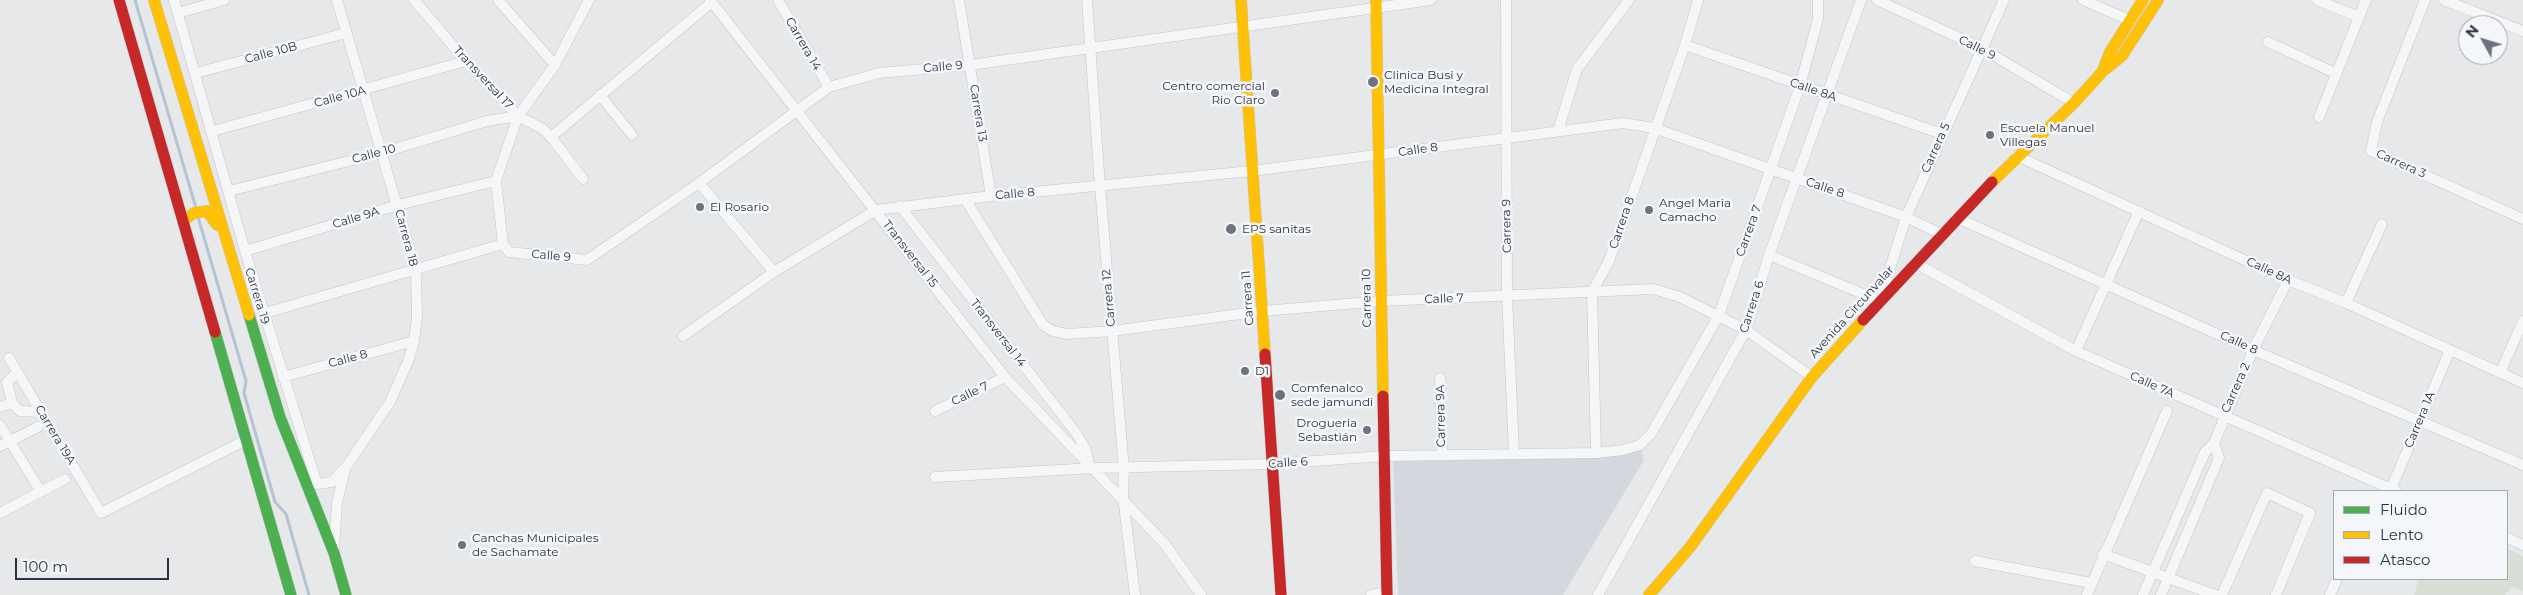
<!DOCTYPE html>
<html>
<head>
<meta charset="utf-8">
<style>
  body { margin:0 }
  #map { position:relative; width:2523px; height:595px; overflow:hidden; background:#e6e8ea; font-family:Montserrat,sans-serif }
  canvas { display:block }
  .legend { position:absolute; left:2333px; top:490px; width:175px; height:90px; box-sizing:border-box; background:#f4f6f9; border:1px solid #a4a8b1; margin:0; padding:6px 9px; list-style:none; font-size:15px; color:#2b3445 }
  .legend li { display:flex; align-items:center; gap:10px; height:25px }
  .legend b { width:25px; border:1px solid #a4a8b1 }
  .north { position:absolute; left:2458px; top:15px; width:50px; height:50px; box-sizing:border-box; background:#f4f6f9; border:1px solid #a4a8b1; border-radius:50%; rotate:309deg; font-size:14px; font-weight:700; line-height:20px; text-align:center; color:#2b3445 }
  .north::after { content:''; display:block; margin:auto; width:18px; height:22px; background:#6c737f; clip-path:polygon(50% 0,100% 100%,50% 72%,0 100%) }
  .scale { position:absolute; left:15px; top:558px; width:154px; height:22px; box-sizing:border-box; border:2px solid #2b3445; border-top:0; padding-left:6px; font-size:15px; line-height:18px; white-space:nowrap; color:#2b3445; -webkit-text-stroke:4px #f4f6f9; paint-order:stroke }
</style>
</head>
<body>
<div id="map">
<canvas width="2523" height="595"></canvas>
<ul class="legend">
<li><b style="height:6px;background:#4caf50"></b>Fluido</li>
<li><b style="height:6px;background:#ffc107"></b>Lento</li>
<li><b style="height:6px;background:#c62828"></b>Atasco</li>
</ul>
<div class="north">N</div>
<div class="scale">100 m</div>
</div>
<script>
const g = document.querySelector('canvas').getContext('2d');
g.lineJoin = 'round';
function fillPath(path, color) { g.fillStyle = color; g.fill(path, 'evenodd'); }
const shape = rows => new Path2D(rows.map(r => 'M' + r).join(''));
function strokePath(path, color, width, dash) { g.strokeStyle = color; g.lineWidth = width; g.lineCap = dash ? 'butt' : 'round'; g.setLineDash(dash || []); g.stroke(path); }
function drawText(font, color, halo, rows, align = 'center') {
  g.font = font + ' Montserrat,sans-serif'; g.lineWidth = 5; g.setLineDash([]); g.textBaseline = 'middle'; g.strokeStyle = halo; g.fillStyle = color; for (const [text, x, y, turn = 0] of rows) {
    g.save(); g.translate(x, y); g.rotate((+turn || 0) * Math.PI / 180); g.textAlign = isNaN(turn) ? turn : align; if (halo) g.strokeText(text, 0, 0); g.fillText(text, 0, 0); g.restore();
  }
}
const built = shape([
  [1641,450,1644,460,1563,595,1398,595,1393,458]
]);
const green = shape([
  [2507,549,2523,556,2523,591,2512,587,2505,595,2414,595,2419,579,2507,579]
]);
const stream = shape([
  [135,0,196,208],
  [198,217,246,381,244,393,275,502,286,514,309,595]
]);
const street = shape([
  [174,0,245,251,317,484],
  [414,0,466,61,518,116,543,129,551,137,583,179],
  [498,0,555,65],
  [589,0,555,65,518,116,496,181,503,244,509,252,587,260,699,183,829,87,879,73,970,65,1431,0],
  [710,0,1005,377,1164,543,1201,595],
  [778,0,829,87],
  [959,0,991,196],
  [1087,0,1100,187,1124,469,1123,497,1135,595],
  [1506,0,1507,296,1514,452],
  [1877,0,1981,48,2074,103],
  [2083,0,2131,21],
  [2317,0,2359,17],
  [2425,0,2377,122,2371,151,2523,219],
  [2444,0,2523,31],
  [178,13,224,0],
  [2268,42,2337,74],
  [1685,45,1942,134],
  [196,73,346,33],
  [600,95,632,135],
  [2319,117,2366,0],
  [213,131,466,61],
  [1558,131,1577,69,1629,0],
  [551,137,712,2],
  [2017,156,2288,280,2346,303,2523,383],
  [699,183,774,272],
  [229,191,381,153,487,121,518,116],
  [965,199,1043,325,1053,331,1067,334,1112,331,1263,311,1381,301,1653,289,1680,297,1746,330,1812,377],
  [900,206,1076,433,1086,450,1089,464],
  [1957,218,2253,350,2523,465],
  [245,251,398,205,496,181],
  [1769,255,1880,301,1906,217,2004,0],
  [1915,263,2076,351,2396,491],
  [2346,303,2382,224],
  [265,313,503,244],
  [683,336,774,272,876,210,991,196,1252,171,1623,123,1654,128,1906,217,1941,234],
  [2076,351,2139,211],
  [9,358,101,513,246,440],
  [17,373,7,382,12,403,20,411,41,412],
  [2500,373,2523,321],
  [283,377,414,341],
  [1440,378,1442,454],
  [0,407,12,403],
  [935,411,1005,377],
  [0,425,41,492],
  [0,446,38,427],
  [1596,453,1592,292,1609,261,1685,45,1698,0],
  [935,477,1094,468,1273,464,1384,456,1596,453,1623,450,1640,445,1651,434,1719,315,1800,86,1818,19,1818,0],
  [305,479,317,484,332,482,346,467,390,402,409,359,414,341,417,317,416,271,337,0],
  [2391,489,2450,350],
  [0,513,65,479],
  [2507,538,2523,545],
  [334,549,337,503,345,470],
  [2103,554,2215,595],
  [1975,561,2091,583],
  [1371,595,1387,592],
  [1598,595,1746,330,1769,255,1861,0],
  [2087,595,2167,411],
  [2143,595,2205,452,2214,443,2253,350,2288,280],
  [2161,595,2219,458,2214,443],
  [2222,595,2267,493,2310,513,2276,595],
  [2330,595,2337,579]
]);
const fast = shape([
  [249,315,280,417,334,553,346,595],
  [215,332,291,595]
]);
const slow = shape([
  [154,0,249,315],
  [1241,0,1265,354],
  [1376,0,1383,396],
  [2103,70,2110,52,2143,0],
  [1992,182,2074,103,2103,71,2122,56,2158,0],
  [183,221,194,213,207,211,217,225],
  [1649,595,1691,546,1812,377,1863,320]
]);
const jam = shape([
  [119,0,215,332],
  [1863,320,1992,182],
  [1265,354,1281,595],
  [1383,396,1387,595]
]);
const markers = [
  [1373,82,6,"#6c737f"],
  [1275,93,5,"#6c737f"],
  [1990,135,5,"#6c737f"],
  [700,207,5,"#6c737f"],
  [1649,210,5,"#6c737f"],
  [1231,229,6,"#6c737f"],
  [1245,371,5,"#6c737f"],
  [1280,395,6,"#6c737f"],
  [1367,430,5,"#6c737f"],
  [462,545,5,"#6c737f"]
];
const streetNames = [
  ["Carrera 14",803,44,60],
  ["Calle 9",1977,48,27],
  ["Calle 10B",271,53,-15],
  ["Calle 9",943,67,-5],
  ["Transversal 17",483,78,47],
  ["Calle 8A",1813,90,19],
  ["Calle 10A",340,97,-15],
  ["Carrera 13",978,113,81],
  ["Carrera 5",1936,148,-66],
  ["Calle 8",1418,150,-8],
  ["Calle 10",374,154,-15],
  ["Carrera 3",2401,164,24],
  ["Calle 8",1825,188,19],
  ["Calle 8",1015,194,-5],
  ["Calle 9A",356,218,-17],
  ["Carrera 8",1622,223,-71],
  ["Carrera 9",1507,226,-91],
  ["Carrera 7",1749,231,-70],
  ["Carrera 18",406,238,75],
  ["Transversal 15",910,254,52],
  ["Calle 9",551,256,5],
  ["Calle 8A",2269,271,25],
  ["Carrera 19",257,296,73],
  ["Carrera 12",1109,298,-95],
  ["Carrera 11",1248,298,-94],
  ["Carrera 10",1367,298,-91],
  ["Calle 7",1444,299,-2],
  ["Carrera 6",1752,307,-72],
  ["Avenida Circunvalar",1852,312,-48],
  ["Transversal 14",998,333,52],
  ["Calle 8",2239,343,24],
  ["Calle 8",348,359,-15],
  ["Calle 7A",2152,385,24],
  ["Carrera 2",2236,388,-66],
  ["Calle 7",970,394,-26],
  ["Carrera 9A",1441,416,-91],
  ["Carrera 1A",2420,420,-67],
  ["Carrera 19A",55,435,59],
  ["Calle 6",1288,463,-4]
];
const poiNames = [
  ["Clinica Busi y",1384,75],
  ["Medicina Integral",1384,89],
  ["Centro comercial",1265,86,"right"],
  ["Rio Claro",1265,100,"right"],
  ["Escuela Manuel",2000,128],
  ["Villegas",2000,142],
  ["Angel Maria",1659,203],
  ["Camacho",1659,217],
  ["El Rosario",710,207],
  ["EPS sanitas",1242,229],
  ["D1",1255,371],
  ["Comfenalco",1291,388],
  ["sede jamundi",1291,402],
  ["Drogueria",1357,423,"right"],
  ["Sebastián",1357,437,"right"],
  ["Canchas Municipales",472,538],
  ["de Sachamate",472,552]
];
fillPath(built, '#d4d7dd');
fillPath(green, '#d6ded6');
strokePath(stream, '#b4c4d5', 3);
strokePath(street, '#c4c6c8', 11);
strokePath(fast, '#c4c6c8', 12);
strokePath(slow, '#c4c6c8', 12);
strokePath(jam, '#c4c6c8', 12);
strokePath(street, '#f5f6f7', 10);
strokePath(fast, '#4caf50', 11);
strokePath(slow, '#ffc107', 11);
strokePath(jam, '#c62828', 11);
for (const [x, y, r, color] of markers) { const dot = new Path2D(); dot.arc(x, y, r, 0, 2 * Math.PI); g.fillStyle = color; g.fill(dot); strokePath(dot, '#f4f6f9', 2); }
drawText('12px', '#2b3445', '#f4f6f9', streetNames);
drawText('12px', '#2b3445', '#f4f6f9', poiNames, 'left');
</script>
</body>
</html>
